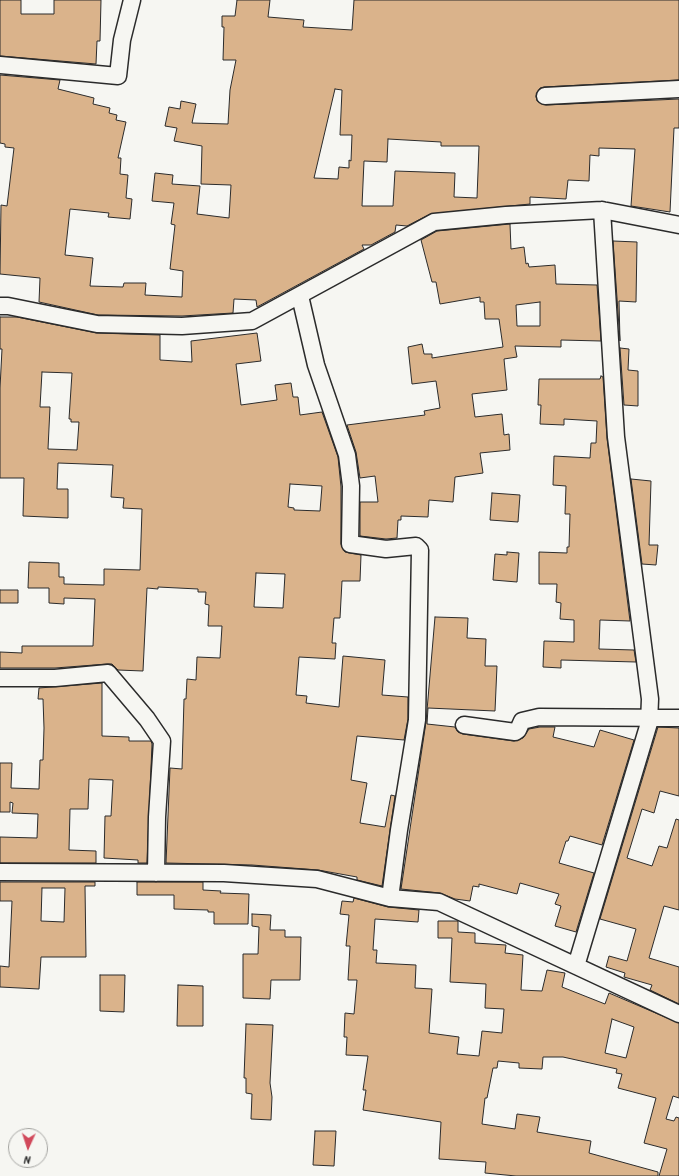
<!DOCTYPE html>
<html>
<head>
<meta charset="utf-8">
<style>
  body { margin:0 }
  #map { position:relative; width:679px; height:1176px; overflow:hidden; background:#f6f6f2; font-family:Kalam,sans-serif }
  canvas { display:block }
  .north { position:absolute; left:8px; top:1128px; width:40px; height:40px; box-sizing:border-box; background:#f6f6f2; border:1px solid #a5a5a2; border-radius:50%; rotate:183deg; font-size:11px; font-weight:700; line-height:16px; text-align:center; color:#2b2b2b }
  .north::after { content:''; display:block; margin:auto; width:14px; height:18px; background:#d1495b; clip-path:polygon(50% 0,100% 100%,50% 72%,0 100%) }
</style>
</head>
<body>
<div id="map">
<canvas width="679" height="1176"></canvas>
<div class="north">N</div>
</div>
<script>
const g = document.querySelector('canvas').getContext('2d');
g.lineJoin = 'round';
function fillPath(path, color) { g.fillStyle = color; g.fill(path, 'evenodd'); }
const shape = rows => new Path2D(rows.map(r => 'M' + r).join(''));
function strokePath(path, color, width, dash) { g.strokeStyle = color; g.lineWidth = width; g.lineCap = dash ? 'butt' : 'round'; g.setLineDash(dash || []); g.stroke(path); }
const building = shape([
  [0,0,21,0,21,14,54,14,54,0,101,0,100,41,97,41,96,64,0,56,0,0],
  [237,0,270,0,268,17,304,20,303,27,352,30,354,0,679,0,679,80,544,87,540,88,536,96,537,101,546,105,679,99,679,128,674,128,670,212,631,206,635,149,599,148,599,156,590,155,589,181,568,180,566,199,530,197,530,204,430,214,407,226,396,225,395,232,371,245,362,245,364,249,257,307,256,300,234,299,233,313,182,316,98,315,39,302,40,278,0,274,1,205,7,206,14,148,5,147,5,144,0,143,0,75,60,80,58,89,94,98,93,104,110,108,109,113,117,115,116,120,126,122,118,158,121,158,120,174,128,175,126,198,132,199,130,219,108,217,109,213,70,209,65,255,93,258,90,286,123,287,124,283,146,283,145,295,182,297,183,271,170,269,175,225,171,224,174,203,152,201,155,173,173,175,172,184,200,186,197,214,229,218,231,185,201,184,202,146,174,141,177,128,165,126,169,107,180,109,181,101,196,104,192,123,228,124,230,90,236,60,223,60,224,27,222,27,222,16,235,16,237,0],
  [335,89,342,90,340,135,352,135,351,161,349,160,349,168,339,167,338,179,314,178,335,89],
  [388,139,441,142,441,146,479,146,477,198,454,197,455,173,395,171,393,206,362,206,364,161,387,162,388,139],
  [510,224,511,249,524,247,526,264,528,263,529,267,555,265,556,284,597,285,601,341,561,340,561,347,515,346,517,357,504,359,507,390,472,394,475,417,502,414,504,435,509,434,510,450,480,453,483,473,455,477,453,502,429,500,428,517,401,516,401,520,398,520,397,538,386,539,360,536,360,502,378,502,375,476,360,478,356,452,347,425,425,415,424,411,440,408,436,381,412,384,408,347,422,344,424,354,432,354,432,358,503,347,499,319,485,319,484,302,480,302,480,297,440,304,436,282,432,282,421,240,437,231,510,224],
  [540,302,540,326,517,326,516,305,540,302],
  [613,241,637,242,636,302,619,301,620,341,613,241],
  [0,317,17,317,97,333,160,335,160,360,192,362,191,341,257,333,261,361,236,364,241,405,277,400,275,385,291,383,293,397,298,397,300,415,322,412,338,457,341,487,341,544,345,552,361,555,360,581,342,581,340,618,334,618,332,643,336,643,335,659,299,657,296,695,307,696,306,703,339,707,343,656,385,660,382,695,408,697,408,719,404,740,357,736,351,780,367,783,360,823,385,827,391,795,395,796,382,886,357,880,357,877,318,870,252,865,166,863,170,768,182,769,184,699,186,699,187,679,196,680,197,657,220,658,222,626,208,626,209,605,205,604,206,592,198,592,198,589,158,587,158,589,147,588,143,671,118,670,112,664,107,664,55,668,0,668,0,652,22,653,22,646,93,646,95,599,64,598,64,604,49,603,49,588,28,588,29,562,59,563,59,577,64,577,64,584,104,585,104,569,140,570,142,509,123,508,124,498,111,497,113,465,58,463,57,489,68,489,68,518,23,516,24,478,0,478,0,388,2,349,0,349,0,317],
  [42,372,72,373,69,419,71,419,71,422,79,422,77,450,48,449,50,407,40,407,42,372],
  [290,484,322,486,320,511,294,510,294,508,288,507,290,484],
  [256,573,285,574,283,608,254,607,256,573],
  [620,348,629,349,628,370,638,371,638,406,624,405,620,348],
  [601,376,603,377,607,438,630,621,600,620,599,649,634,650,636,662,561,660,561,668,543,667,544,641,574,642,574,620,560,619,561,603,556,602,557,584,539,584,539,552,567,553,567,547,569,547,570,514,565,514,566,486,553,485,554,456,590,458,591,443,596,443,597,421,564,419,564,425,540,424,541,405,538,405,539,379,600,379,601,376],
  [631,479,651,481,649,545,658,545,656,565,642,564,631,479],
  [492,493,520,495,518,522,490,520,492,493],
  [507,552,519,553,517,582,493,580,495,554,507,555,507,552],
  [0,590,18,590,18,603,0,603,0,590],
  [435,617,468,618,467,638,486,639,485,666,497,666,495,711,428,708,427,724,455,727,458,732,463,734,514,741,523,738,529,729,540,727,555,727,553,737,594,747,600,730,634,740,602,845,570,836,568,841,566,841,559,863,594,873,576,932,555,926,561,906,555,904,559,894,520,883,517,894,479,884,479,887,473,886,470,901,455,899,440,893,401,889,426,722,435,617],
  [102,683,102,736,129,737,129,741,151,741,152,744,147,863,138,863,138,860,104,858,105,816,111,816,113,780,89,779,88,809,70,809,69,850,96,851,96,863,0,863,0,837,37,838,38,814,12,813,13,803,10,802,10,812,0,812,0,763,12,763,11,788,39,789,40,760,43,760,44,728,43,699,38,699,39,688,102,683],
  [658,727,679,728,679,796,660,791,654,813,642,809,627,858,652,866,659,846,667,848,676,819,679,820,679,910,664,906,649,958,679,967,679,1004,650,990,652,985,624,977,625,973,606,967,609,956,627,961,636,929,600,919,658,727],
  [0,882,95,882,95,886,85,886,86,957,41,957,39,989,0,987,0,966,9,967,12,901,0,901,0,882],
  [42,888,65,888,64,922,41,921,42,888],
  [137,882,203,882,203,890,221,891,220,893,249,894,248,924,214,924,214,912,208,912,208,910,174,909,174,895,137,895,137,882],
  [354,898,388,907,419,910,418,922,375,919,373,950,377,950,376,963,416,965,415,988,432,989,429,1033,459,1037,457,1054,479,1056,482,1031,502,1033,504,1009,485,1008,486,984,450,982,452,938,438,938,438,921,458,921,458,932,475,933,475,943,506,945,505,953,523,955,521,990,542,991,547,970,565,973,562,987,605,1004,609,993,679,1023,679,1098,673,1096,666,1119,674,1121,676,1117,679,1118,679,1176,659,1176,667,1149,644,1143,656,1098,618,1088,622,1074,616,1073,617,1069,563,1057,543,1057,542,1069,519,1068,519,1063,498,1061,497,1068,493,1068,487,1098,485,1098,482,1124,515,1129,517,1114,540,1117,537,1132,591,1141,589,1153,658,1172,658,1176,516,1176,485,1173,486,1162,439,1159,441,1122,363,1110,366,1090,363,1090,368,1056,346,1055,347,1037,344,1037,345,1013,354,1014,357,980,348,980,350,946,346,946,349,915,340,914,342,901,353,902,354,898],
  [612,1019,634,1027,626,1058,605,1053,612,1019],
  [252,914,271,915,270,930,285,930,285,937,301,937,300,980,271,980,270,999,243,998,243,954,258,954,259,927,252,926,252,914],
  [100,975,125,975,124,1012,100,1011,100,975],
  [178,985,203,986,203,1026,177,1026,178,985],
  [246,1024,273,1025,270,1083,272,1097,271,1120,251,1119,252,1094,246,1093,246,1078,244,1078,246,1024],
  [315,1131,336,1131,334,1166,313,1165,315,1131]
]);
const minor = shape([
  [0,65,118,76,122,40,132,0],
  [545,96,679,89],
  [300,296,316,365,347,455,351,486,350,544,386,549,416,546,420,550,417,720,399,830,390,898],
  [0,306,8,306,97,324,182,326,252,321,434,222,506,215,602,210,679,225],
  [0,678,55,678,108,673,147,719,162,741,157,817,156,873],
  [464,725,515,732,518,730,522,721,539,717,679,718],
  [0,872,224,873,317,879,390,898,439,902,679,1014],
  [576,966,649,723,650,699,616,437,602,210]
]);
fillPath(building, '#dab38b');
strokePath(building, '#2b2b2b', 1);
strokePath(minor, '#2b2b2b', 19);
strokePath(minor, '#f6f6f2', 16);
</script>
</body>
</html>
